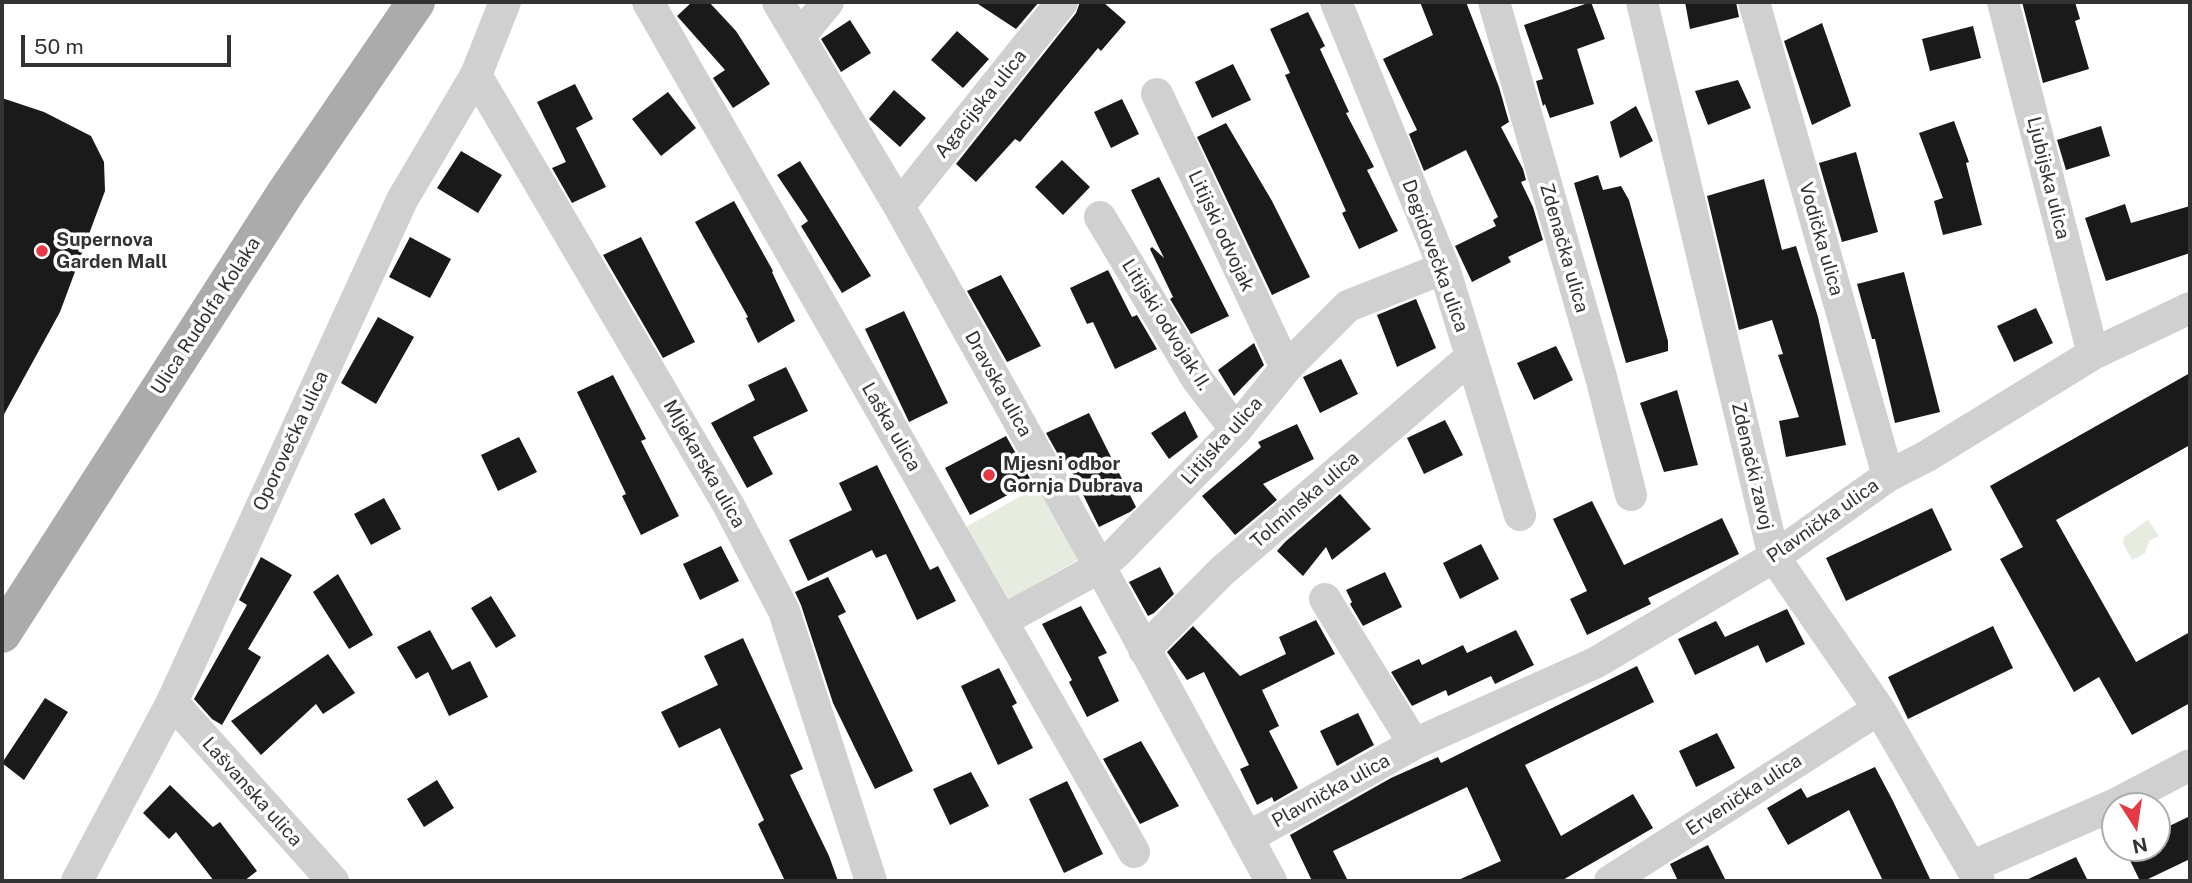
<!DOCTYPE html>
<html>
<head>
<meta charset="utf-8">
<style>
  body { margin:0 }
  #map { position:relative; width:2192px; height:883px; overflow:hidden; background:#fff; font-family:"Public Sans",sans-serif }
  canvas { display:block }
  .frame { position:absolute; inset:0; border:4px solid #333; pointer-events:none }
  .north { position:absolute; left:2101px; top:792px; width:70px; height:70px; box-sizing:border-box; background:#fff; border:2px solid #adadad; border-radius:50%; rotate:168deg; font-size:19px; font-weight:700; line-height:28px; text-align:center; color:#333 }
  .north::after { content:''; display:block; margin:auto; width:24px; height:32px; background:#e63946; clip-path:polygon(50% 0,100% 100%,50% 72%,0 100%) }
  .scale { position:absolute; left:21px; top:35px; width:210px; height:32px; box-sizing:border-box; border:4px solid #333; border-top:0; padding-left:9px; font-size:21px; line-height:24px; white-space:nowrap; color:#333; -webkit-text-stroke:5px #fff; paint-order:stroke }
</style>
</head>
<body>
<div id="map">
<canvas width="2192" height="883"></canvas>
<div class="frame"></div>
<div class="north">N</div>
<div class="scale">50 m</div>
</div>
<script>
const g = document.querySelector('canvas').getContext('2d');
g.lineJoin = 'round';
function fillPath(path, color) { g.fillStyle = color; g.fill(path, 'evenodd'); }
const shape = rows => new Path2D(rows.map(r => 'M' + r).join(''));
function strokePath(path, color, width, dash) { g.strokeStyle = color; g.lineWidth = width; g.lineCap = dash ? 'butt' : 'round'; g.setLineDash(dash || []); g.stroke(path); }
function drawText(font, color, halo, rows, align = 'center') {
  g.font = font + ' "Public Sans",sans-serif'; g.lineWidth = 7; g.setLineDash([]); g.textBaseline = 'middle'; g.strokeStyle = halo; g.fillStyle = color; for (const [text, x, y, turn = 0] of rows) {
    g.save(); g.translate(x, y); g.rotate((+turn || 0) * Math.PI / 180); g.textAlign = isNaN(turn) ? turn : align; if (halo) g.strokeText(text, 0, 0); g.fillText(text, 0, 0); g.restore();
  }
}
const green = shape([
  [1037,487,1078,560,1008,600,966,527],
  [2148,520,2159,536,2149,541,2145,553,2132,560,2123,543,2124,537]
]);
const building = shape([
  [692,2,709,2,736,31,770,84,733,108,713,78,725,70,677,16],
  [975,2,1039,2,1016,29],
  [1080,2,1103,2,1126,22,1101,51,1098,48,1020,142,1015,139,976,182,956,164,1076,13],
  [1420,2,1466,2,1499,87,1509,122,1501,127,1523,169,1526,180,1521,182,1533,207,1543,240,1508,257,1511,262,1472,282,1455,246,1496,226,1493,220,1498,217,1466,150,1424,171,1409,134,1417,130,1383,59,1433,35],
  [1591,2,1605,39,1577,49,1594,104,1550,118,1545,104,1543,106,1536,81,1543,79,1524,25],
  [1685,2,1736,2,1739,17,1690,29],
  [2022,2,2075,2,2080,19,2075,21,2089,69,2043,83],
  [1308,12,1325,46,1320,49,1349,112,1346,113,1374,167,1367,170,1398,231,1359,249,1342,213,1346,211,1285,75,1290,73,1270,29],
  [850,20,871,53,841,72,821,39],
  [1822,23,1851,106,1812,125,1784,41],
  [1973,26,1981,58,1930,71,1922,39],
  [957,31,989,59,963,88,931,60],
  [1233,64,1251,100,1212,118,1195,82],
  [1738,80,1751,108,1708,125,1695,91],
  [575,84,593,119,576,128,606,187,572,203,552,168,566,162,537,102],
  [894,90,926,118,900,147,869,119],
  [668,92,696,128,661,156,632,119],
  [2,98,44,112,91,136,104,162,105,191,60,312,2,418],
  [1122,99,1139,134,1111,148,1094,112],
  [1636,106,1653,141,1620,158,1610,122],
  [1954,121,1969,162,1966,163,1982,225,1943,235,1934,201,1943,198,1919,133],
  [1226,123,1272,201,1310,277,1272,295,1197,137],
  [2101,126,2110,156,2066,170,2057,140],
  [461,151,502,175,478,213,437,188],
  [1856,152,1878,232,1842,242,1819,163],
  [1062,160,1090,187,1063,215,1035,187],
  [800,161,871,276,842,293,801,226,808,221,777,175],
  [1598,175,1603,190,1621,186,1629,200,1668,341,1668,351,1626,363,1574,183],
  [1159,177,1229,316,1191,334,1170,299,1173,297,1150,249,1152,247,1164,258,1131,190],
  [1764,179,1782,250,1796,246,1818,317,1846,445,1786,457,1779,421,1799,417,1778,355,1783,354,1772,320,1739,330,1707,196],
  [734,201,773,271,772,272,795,321,758,343,746,318,748,317,695,222],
  [2125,204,2131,223,2190,206,2190,253,2106,281,2085,218],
  [410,237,451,259,430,298,389,277],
  [641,237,695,342,663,358,603,255],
  [1108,270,1132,317,1137,315,1157,349,1115,369,1093,322,1087,324,1070,288],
  [1904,272,1940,412,1895,423,1875,339,1872,339,1857,284],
  [1001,275,1041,346,1007,362,967,291],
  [1416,299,1436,348,1397,367,1377,315],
  [2036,308,2053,343,2014,362,1997,326],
  [904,311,948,403,909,422,865,329],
  [378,317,414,337,376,404,341,383],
  [1254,343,1264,365,1234,396,1218,370],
  [1556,346,1573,380,1534,400,1517,363],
  [1341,359,1358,394,1320,413,1303,377],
  [786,367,808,411,753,437,773,474,747,488,711,423,755,400,748,385],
  [2190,373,2190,445,2056,520,2136,662,2190,632,2190,703,2132,735,2099,677,2074,692,2000,559,2023,547,1990,486],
  [613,375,646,439,641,441,679,516,641,535,622,496,626,494,577,392],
  [1677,390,1698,465,1664,472,1640,403],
  [1185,411,1198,437,1169,459,1151,433],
  [1089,413,1136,507,1130,512,1099,527,1069,466,1064,465,1046,433],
  [1445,420,1463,455,1424,474,1407,438],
  [1297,424,1314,459,1263,484,1277,500,1235,535,1202,496,1261,447,1258,442],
  [1006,436,1032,482,970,515,945,468],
  [519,437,537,472,498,491,481,455],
  [877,465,930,570,938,566,956,601,917,620,886,554,876,558,872,550,808,581,789,540,852,510,839,483],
  [1340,494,1371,529,1332,560,1326,547,1303,576,1277,551,1285,542],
  [384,498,401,529,371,545,354,514],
  [1592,501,1624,565,1722,518,1739,554,1648,598,1651,604,1587,635,1570,599,1587,591,1553,519],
  [1932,508,1952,550,1846,601,1826,558],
  [1481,544,1499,579,1460,599,1443,563],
  [721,546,739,581,700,600,683,564],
  [261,557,292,575,248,649,261,657,222,725,212,719,194,699,247,605,239,600],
  [1160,567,1174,594,1154,613,1148,616,1129,582],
  [1385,572,1402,607,1363,626,1350,604,1352,602,1346,590],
  [338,574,373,635,349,649,313,592],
  [828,577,846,612,838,616,913,771,875,789,833,703,801,605,795,592],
  [491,596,516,636,496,648,471,608],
  [1081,606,1107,653,1098,657,1119,701,1087,717,1069,682,1072,680,1042,624],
  [1787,609,1805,644,1766,663,1758,645,1695,675,1678,639,1716,621,1725,637],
  [1316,620,1335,654,1262,690,1279,726,1269,731,1298,788,1274,802,1272,797,1257,805,1240,769,1249,765,1204,672,1187,680,1167,652,1193,626,1240,676,1286,654,1279,637],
  [1993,626,2013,668,1908,719,1888,677],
  [430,630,452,670,470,661,488,697,449,716,428,672,416,679,397,647],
  [1516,630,1534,665,1495,684,1491,676,1448,696,1446,690,1412,706,1391,672,1419,659,1422,665,1463,645,1467,653],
  [743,638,803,769,790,775,829,856,838,881,785,881,758,824,764,820,720,728,679,748,661,712,718,685,704,656],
  [328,654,355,693,323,714,316,704,261,755,231,721],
  [1637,666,1654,702,1525,765,1561,836,1633,794,1653,828,1561,881,1456,881,1501,861,1467,787,1333,851,1348,881,1312,881,1290,835,1391,778,1438,757,1441,763],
  [999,668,1017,703,1012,706,1033,748,998,765,961,686],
  [45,698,68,712,24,780,2,763],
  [1358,713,1374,745,1337,766,1320,731],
  [1717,733,1735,768,1696,787,1679,751],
  [1141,741,1179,806,1140,824,1103,759],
  [1875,767,1893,801,1931,881,1883,881,1849,810,1788,845,1767,808,1801,788,1807,798],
  [971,772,989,806,950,825,933,789],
  [437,780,454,808,424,827,407,799],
  [1067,781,1103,854,1064,873,1029,799],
  [170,785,213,827,220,822,257,871,244,881,214,881,176,832,169,839,143,813],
  [2190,816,2190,859,2144,881,2140,881,2124,848,2157,848,2157,832],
  [1708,845,1726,881,1678,881,1670,864],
  [2076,857,2088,881,2024,881]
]);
const minor = shape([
  [648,2,1134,852],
  [778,2,899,206,1100,567,1271,881],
  [1336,2,1444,268,1520,515],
  [1494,2,1601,377,1631,495],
  [1642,2,1774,557,1879,709,1979,881],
  [1754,2,1888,476],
  [2003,2,2093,354],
  [799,37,828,2],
  [476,75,729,506,784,611,871,881],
  [1157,94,1286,368],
  [899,206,1062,2],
  [1100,217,1197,379,1236,430],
  [1325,599,1414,744],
  [1002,621,1100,567,1116,553,1236,430,1286,368,1348,306,1444,268],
  [1144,650,1221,572,1471,357],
  [172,702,333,881],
  [1247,838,1414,744,1595,663,1774,557,1888,476,1927,456,2093,354,2190,308],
  [1971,867,2116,804,2190,765],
  [77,881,172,702,402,200,476,75,505,2],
  [1610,881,1879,709]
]);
const major = shape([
  [2,634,286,192,416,2]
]);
const markers = [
  [42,251,7,"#e63946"],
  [989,475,7,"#e63946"]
];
const streetNames = [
  ["Agacijska ulica",981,104,-51],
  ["Ljubijska ulica",2048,178,76],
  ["Litijski odvojak",1221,231,65],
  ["Vodička ulica",1821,239,74],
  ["Zdenačka ulica",1564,248,74],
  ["Degidovečka ulica",1435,256,70],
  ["Ulica Rudolfa Kolaka",206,316,-57],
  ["Litijski odvojak II.",1166,325,58],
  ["Dravska ulica",998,384,61],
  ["Laška ulica",891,427,60],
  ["Oporovečka ulica",291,441,-65],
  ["Litijska ulica",1222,441,-48],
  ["Mljekarska ulica",704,464,60],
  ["Zdenački zavoj",1752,466,77],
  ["Tolminska ulica",1305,500,-41],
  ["Plavnička ulica",1823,521,-35],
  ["Plavnička ulica",1331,791,-29],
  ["Lašvanska ulica",252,792,48],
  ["Ervenička ulica",1744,795,-33]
];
const poiNames = [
  ["Supernova",56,240],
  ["Garden Mall",56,262],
  ["Mjesni odbor",1003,464],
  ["Gornja Dubrava",1003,486]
];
fillPath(green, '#e6ecdf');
fillPath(building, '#1a1a1a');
strokePath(minor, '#d0d0d0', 32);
strokePath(major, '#ababab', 38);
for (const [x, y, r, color] of markers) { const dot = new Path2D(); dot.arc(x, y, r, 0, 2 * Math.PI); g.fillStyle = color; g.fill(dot); strokePath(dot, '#fff', 2.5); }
drawText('19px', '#333', '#fff', streetNames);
drawText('bold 19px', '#333', '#fff', poiNames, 'left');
</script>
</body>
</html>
